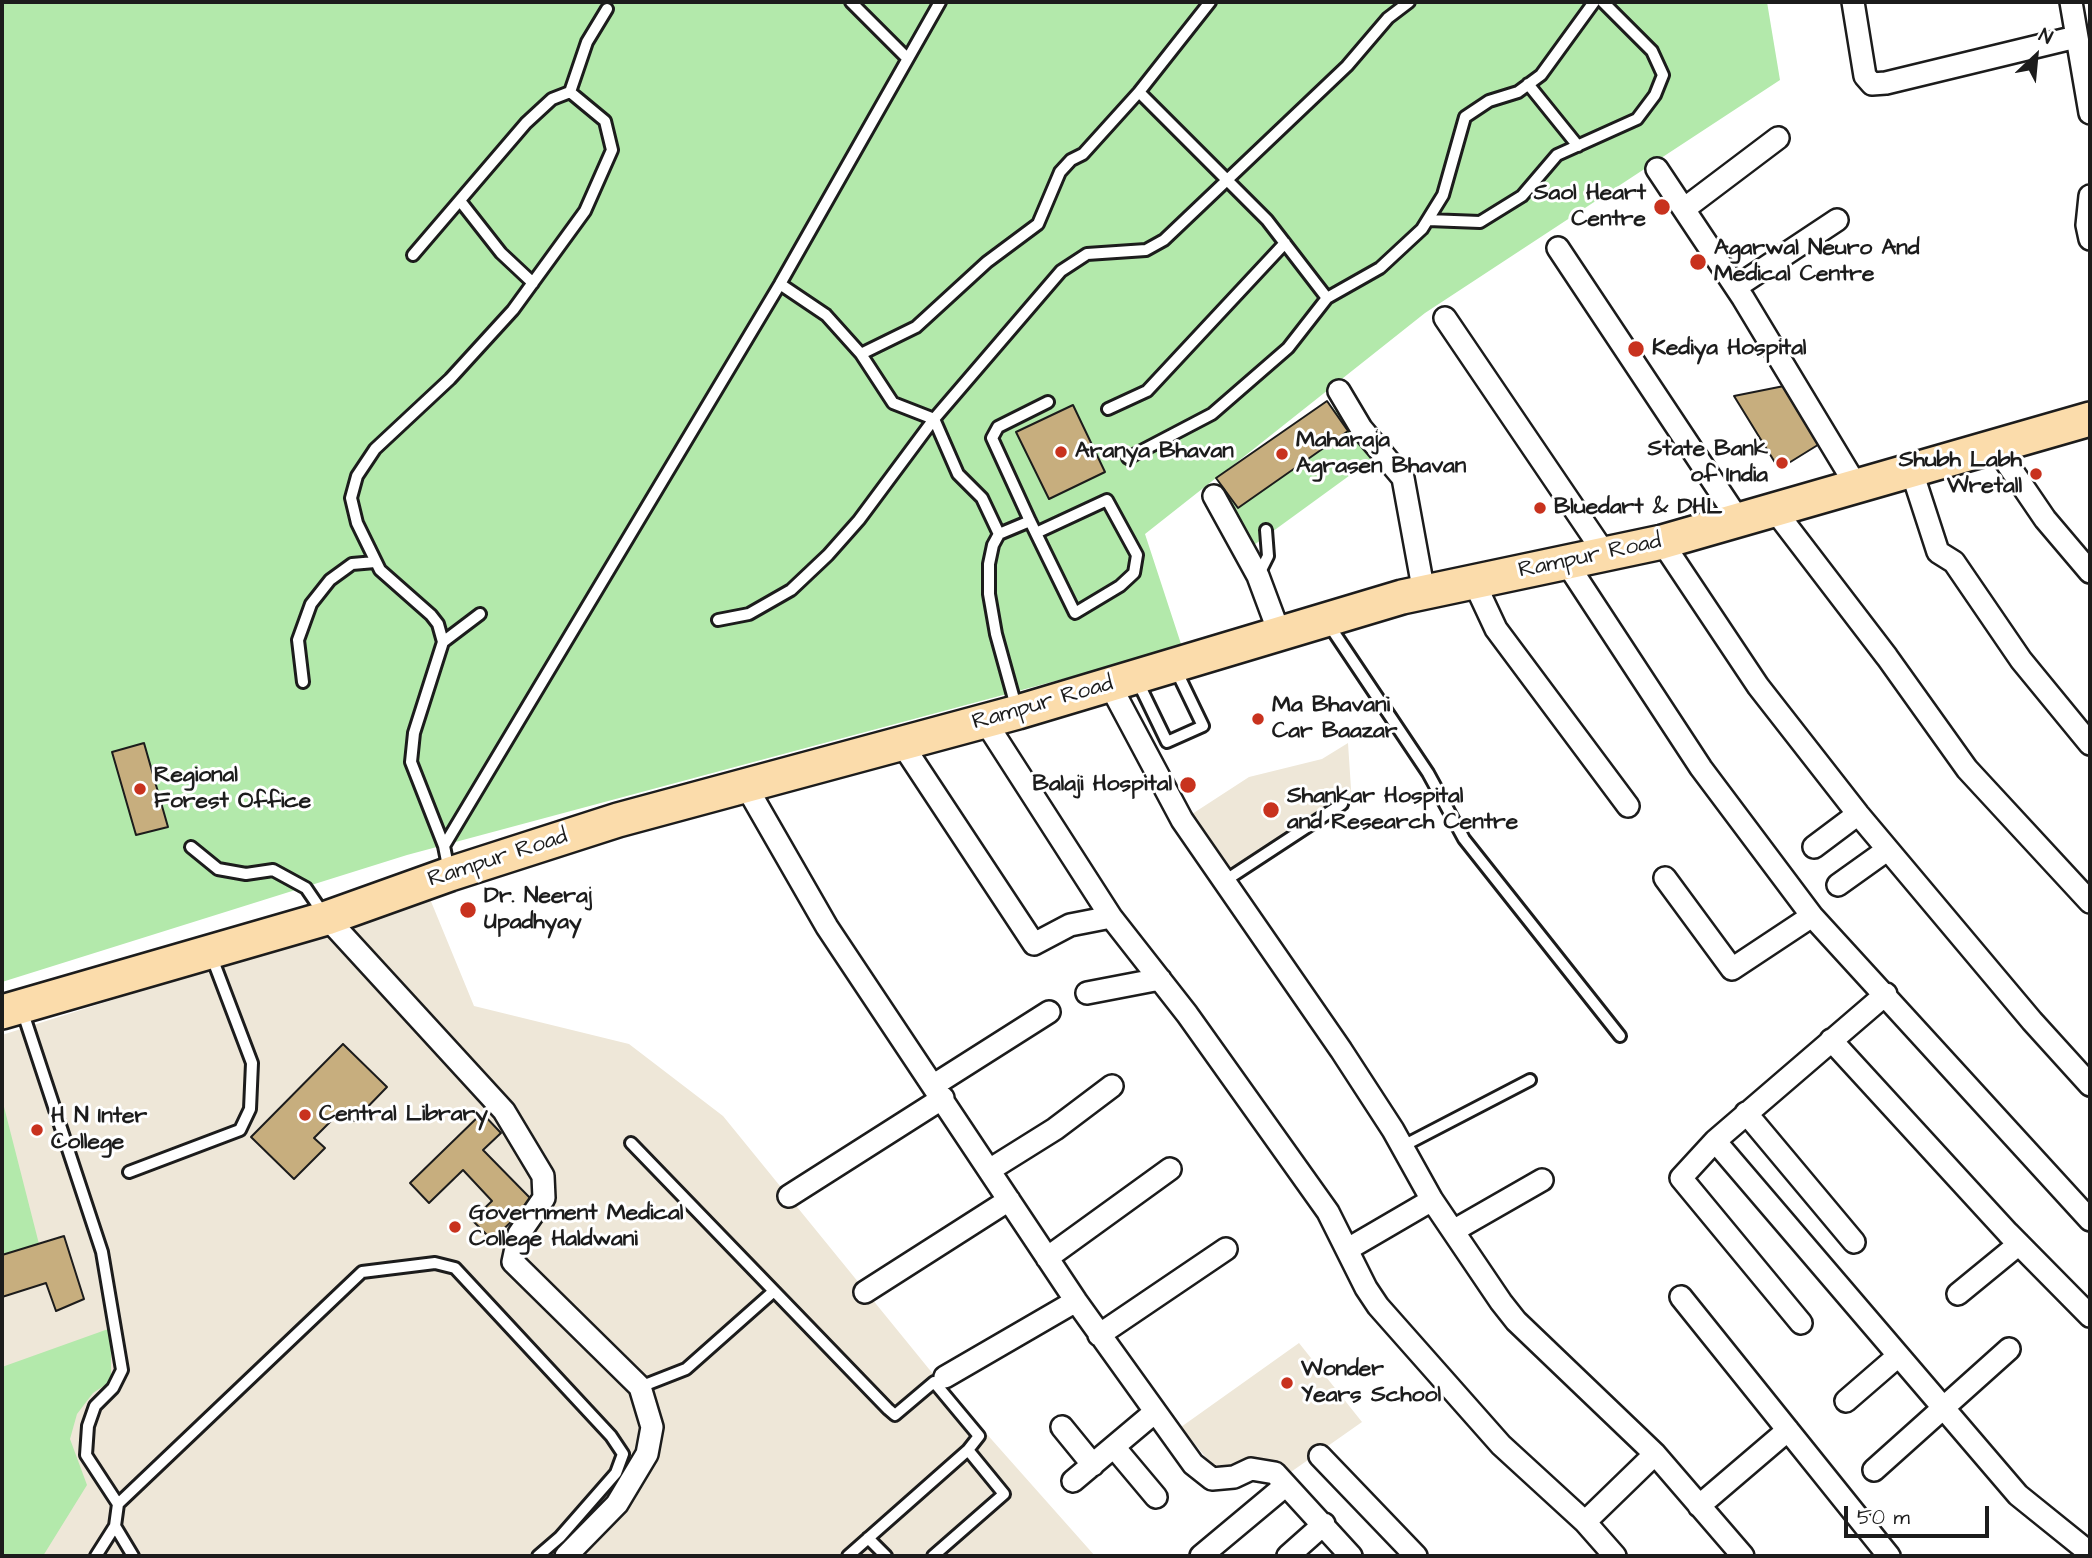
<!DOCTYPE html>
<html>
<head>
<meta charset="utf-8">
<style>
  body { margin:0 }
  #map { position:relative; width:2092px; height:1558px; overflow:hidden; background:#fff; font-family:"Architects Daughter",sans-serif }
  canvas { display:block }
  .frame { position:absolute; inset:0; border:4px solid #1c1c1c; pointer-events:none }
  .north { position:absolute; left:2001px; top:21px; width:70px; height:70px; -webkit-text-stroke:5px #fff; paint-order:stroke; rotate:26deg; font-size:19px; font-weight:700; line-height:28px; text-align:center; color:#1c1c1c }
  .north::after { content:''; display:block; margin:auto; width:24px; height:32px; background:#1c1c1c; clip-path:polygon(50% 0,100% 100%,50% 72%,0 100%) }
  .scale { position:absolute; left:1844px; top:1506px; width:145px; height:32px; box-sizing:border-box; border:4px solid #1c1c1c; border-top:0; padding-left:9px; font-size:21px; line-height:24px; white-space:nowrap; color:#1c1c1c; -webkit-text-stroke:5px #fff; paint-order:stroke }
</style>
</head>
<body>
<div id="map">
<canvas width="2092" height="1558"></canvas>
<div class="frame"></div>
<div class="north">N</div>
<div class="scale">50 m</div>
</div>
<script>
const g = document.querySelector('canvas').getContext('2d');
g.lineJoin = 'round';
function fillPath(path, color) { g.fillStyle = color; g.fill(path, 'evenodd'); }
const shape = rows => new Path2D(rows.map(r => 'M' + r).join(''));
function strokePath(path, color, width, dash) { g.strokeStyle = color; g.lineWidth = width; g.lineCap = dash ? 'butt' : 'round'; g.setLineDash(dash || []); g.stroke(path); }
function drawText(font, color, halo, rows, align = 'center') {
  g.font = font + ' "Architects Daughter",sans-serif'; g.lineWidth = 6; g.setLineDash([]); g.textBaseline = 'middle'; g.strokeStyle = halo; g.fillStyle = color; for (const [text, x, y, turn = 0] of rows) {
    g.save(); g.translate(x, y); g.rotate((+turn || 0) * Math.PI / 180); g.textAlign = isNaN(turn) ? turn : align; if (halo) g.strokeText(text, 0, 0); g.fillText(text, 0, 0); g.restore();
  }
}
const built = shape([
  [1348,743,1352,804,1231,884,1189,816,1249,777,1322,759],
  [430,899,474,1006,629,1044,723,1116,929,1369,1095,1556,2,1556,2,1035],
  [1299,1343,1362,1422,1288,1474,1212,1465,1181,1427]
]);
const green = shape([
  [2,2,1767,2,1780,80,1425,313,1217,478,1238,508,1348,431,1327,401,1375,457,1254,545,1216,478,1145,534,1182,647,407,855,2,982],
  [2,1099,39,1244,2,1255],
  [111,1328,111,1381,93,1393,77,1414,70,1439,87,1485,43,1556,2,1556,2,1367]
]);
const building = shape([
  [1784,386,1821,443,1779,469,1734,396,1784,386],
  [1327,401,1348,431,1238,508,1216,478,1327,401],
  [1073,405,1105,472,1049,499,1016,432,1073,405],
  [144,743,168,827,136,835,112,752,144,743],
  [343,1044,387,1087,354,1121,343,1109,314,1138,325,1148,294,1179,251,1137,343,1044],
  [482,1113,501,1133,483,1150,533,1201,492,1240,472,1220,492,1201,463,1170,429,1203,410,1183,482,1113],
  [64,1236,84,1299,56,1311,46,1283,2,1297,2,1255,64,1236]
]);
const service = shape([
  [851,2,906,57],
  [1528,84,1578,146],
  [570,92,587,42,607,9],
  [1139,92,1267,220,1327,298],
  [461,202,501,253,533,283],
  [1428,220,1480,222,1522,196,1557,155,1637,119,1655,95,1663,75,1652,51,1603,2],
  [413,255,526,123,552,99,570,92,605,121,612,150,585,211,513,310,450,379,375,449,357,476,351,498,357,523,380,570,431,615,438,624,443,642,414,733,411,762,444,846],
  [780,284,826,315,861,354,893,403,934,419,958,474,982,498,999,534,993,545,989,564,989,594,996,634,1017,710],
  [861,354,916,327,987,262,1038,224,1060,172,1071,160,1083,154,1139,92,1210,2],
  [1108,409,1147,391,1285,243],
  [1128,458,1212,414,1288,348,1327,298,1380,268,1422,229,1443,195,1465,117,1489,101,1518,92,1541,75,1594,2],
  [1036,533,1107,500,1137,555,1134,573,1120,586,1075,613,1030,521,992,438,998,427,1048,402],
  [999,534,1030,521],
  [1258,576,1268,556,1266,530],
  [718,620,749,614,791,590,828,555,859,520,934,419,1061,271,1087,254,1146,250,1164,240,1347,66,1388,18,1409,2],
  [1329,625,1428,773,1464,839,1620,1036],
  [443,642,480,614],
  [1137,680,1167,742,1203,726,1176,670],
  [303,682,298,640,311,604,330,580,352,564,375,562],
  [191,847,218,869,246,874,273,870,306,888,323,913],
  [449,871,444,846,780,284,940,2],
  [1223,882,1342,804],
  [22,1010,102,1252,122,1370,113,1388,95,1406,88,1426,86,1455,118,1504,115,1526,96,1556],
  [631,1143,888,1409,895,1415,934,1382,979,1436,968,1450,848,1556],
  [1403,1146,1530,1080],
  [129,1172,240,1130,250,1109,252,1063,211,955],
  [640,1387,686,1369,774,1291],
  [118,1504,362,1272,435,1263,455,1268,611,1436,623,1454,616,1473,560,1537,538,1556],
  [115,1526,133,1556],
  [868,1538,886,1556],
  [933,1556,1004,1494,968,1450]
]);
const minor = shape([
  [1853,2,1865,76,1872,84,1886,83,2076,37],
  [2071,2,2090,113],
  [1657,169,1743,298,1857,487],
  [2090,196,2087,225,2090,239],
  [1684,209,1778,138],
  [1558,248,1738,519],
  [1736,287,1837,220],
  [1445,318,1605,554],
  [1339,391,1361,428,1403,478,1424,593],
  [1996,447,2045,519,2090,572],
  [1912,472,1938,552,1954,562,2021,660,2090,744],
  [1214,496,1258,576,1280,635],
  [1773,508,1887,657,1967,769,2090,902],
  [1662,542,1758,686,1858,814,2032,1021,2090,1085],
  [1566,562,1701,768,1812,916,2090,1220],
  [1474,582,1496,629,1628,806],
  [1110,685,1182,820,1341,1050,1393,1130,1432,1200,1501,1302,1516,1321,1655,1454,1743,1556],
  [985,721,1111,917,1187,1014,1328,1212,1366,1288,1378,1306,1501,1445,1585,1522,1615,1556],
  [902,744,1034,944,1070,925,1111,917],
  [746,786,827,927,1076,1301,1193,1464,1212,1479,1234,1477,1251,1469,1275,1473,1351,1556],
  [1814,847,1858,814],
  [1665,878,1732,969,1812,916],
  [1838,885,1887,850],
  [327,918,504,1111,543,1176,544,1198,519,1234,513,1262,640,1387,652,1427,647,1454,617,1504,566,1556],
  [1087,993,1160,979],
  [1886,994,1715,1141,2018,1495,2090,1553],
  [1831,1040,2008,1233,2090,1316],
  [934,1085,1049,1012],
  [1746,1113,1854,1242],
  [1715,1141,1681,1178,1801,1323],
  [991,1169,1055,1129,1112,1086],
  [789,1196,943,1098],
  [1453,1231,1542,1180],
  [1348,1249,1432,1200],
  [1047,1258,1170,1169],
  [865,1292,1009,1200],
  [1958,1294,2019,1244],
  [1681,1297,1889,1556],
  [1099,1335,1226,1249],
  [945,1377,1076,1301],
  [1846,1401,1898,1356],
  [1062,1427,1093,1465],
  [1114,1447,1156,1497],
  [1320,1456,1416,1556],
  [1874,1470,2009,1349],
  [1073,1481,1155,1412],
  [1699,1506,1788,1430],
  [1585,1522,1655,1454],
  [1201,1556,1286,1485],
  [1288,1556,1324,1524]
]);
const primary = shape([
  [2,1012,327,918,450,874,618,820,1018,712,1402,597,1662,542,2090,419]
]);
const markers = [
  [1662,207,9,"#c8321e"],
  [1698,262,9,"#c8321e"],
  [1636,349,9,"#c8321e"],
  [1061,452,7,"#c8321e"],
  [1282,454,7,"#c8321e"],
  [1782,463,7,"#c8321e"],
  [2036,474,7,"#c8321e"],
  [1540,508,7,"#c8321e"],
  [1258,719,7,"#c8321e"],
  [1188,785,9,"#c8321e"],
  [140,789,7,"#c8321e"],
  [1271,810,9,"#c8321e"],
  [468,910,9,"#c8321e"],
  [305,1115,7,"#c8321e"],
  [37,1130,7,"#c8321e"],
  [455,1227,7,"#c8321e"],
  [1287,1383,7,"#c8321e"]
];
const poiNames = [
  ["Saol Heart",1646,194,"right"],
  ["Centre",1646,220,"right"],
  ["Agarwal Neuro And",1714,249],
  ["Medical Centre",1714,275],
  ["Kediya Hospital",1652,349],
  ["Maharaja",1296,441],
  ["Agrasen Bhavan",1296,467],
  ["State Bank",1768,450,"right"],
  ["of India",1768,476,"right"],
  ["Aranya Bhavan",1075,452],
  ["Shubh Labh",2022,461,"right"],
  ["Wretall",2022,487,"right"],
  ["Bluedart & DHL",1554,508],
  ["Ma Bhavani",1272,706],
  ["Car Baazar",1272,732],
  ["Regional",154,776],
  ["Forest Office",154,802],
  ["Balaji Hospital",1172,785,"right"],
  ["Shankar Hospital",1287,797],
  ["and Research Centre",1287,823],
  ["Dr. Neeraj",484,897],
  ["Upadhyay",484,923],
  ["Central Library",319,1115],
  ["H N Inter",51,1117],
  ["College",51,1143],
  ["Government Medical",469,1214],
  ["College Haldwani",469,1240],
  ["Wonder",1301,1370],
  ["Years School",1301,1396]
];
const streetNames = [
  ["Rampur Road",1590,557,-12],
  ["Rampur Road",1043,704,-16],
  ["Rampur Road",498,859,-18]
];
fillPath(built, '#eee7d8');
fillPath(green, '#b3e9ab');
fillPath(building, '#c7ae7e');
strokePath(building, '#1c1c1c', 2);
strokePath(service, '#1c1c1c', 16);
strokePath(minor, '#1c1c1c', 26);
strokePath(primary, '#1c1c1c', 38);
strokePath(service, '#fff', 10);
strokePath(minor, '#fff', 21);
strokePath(primary, '#fbdcab', 33);
for (const [x, y, r, color] of markers) { const dot = new Path2D(); dot.arc(x, y, r, 0, 2 * Math.PI); g.fillStyle = color; g.fill(dot); strokePath(dot, '#fff', 2.5); }
drawText('bold 23px', '#1c1c1c', '#fff', poiNames, 'left');
drawText('23px', '#1c1c1c', '#fff', streetNames);
</script>
</body>
</html>
